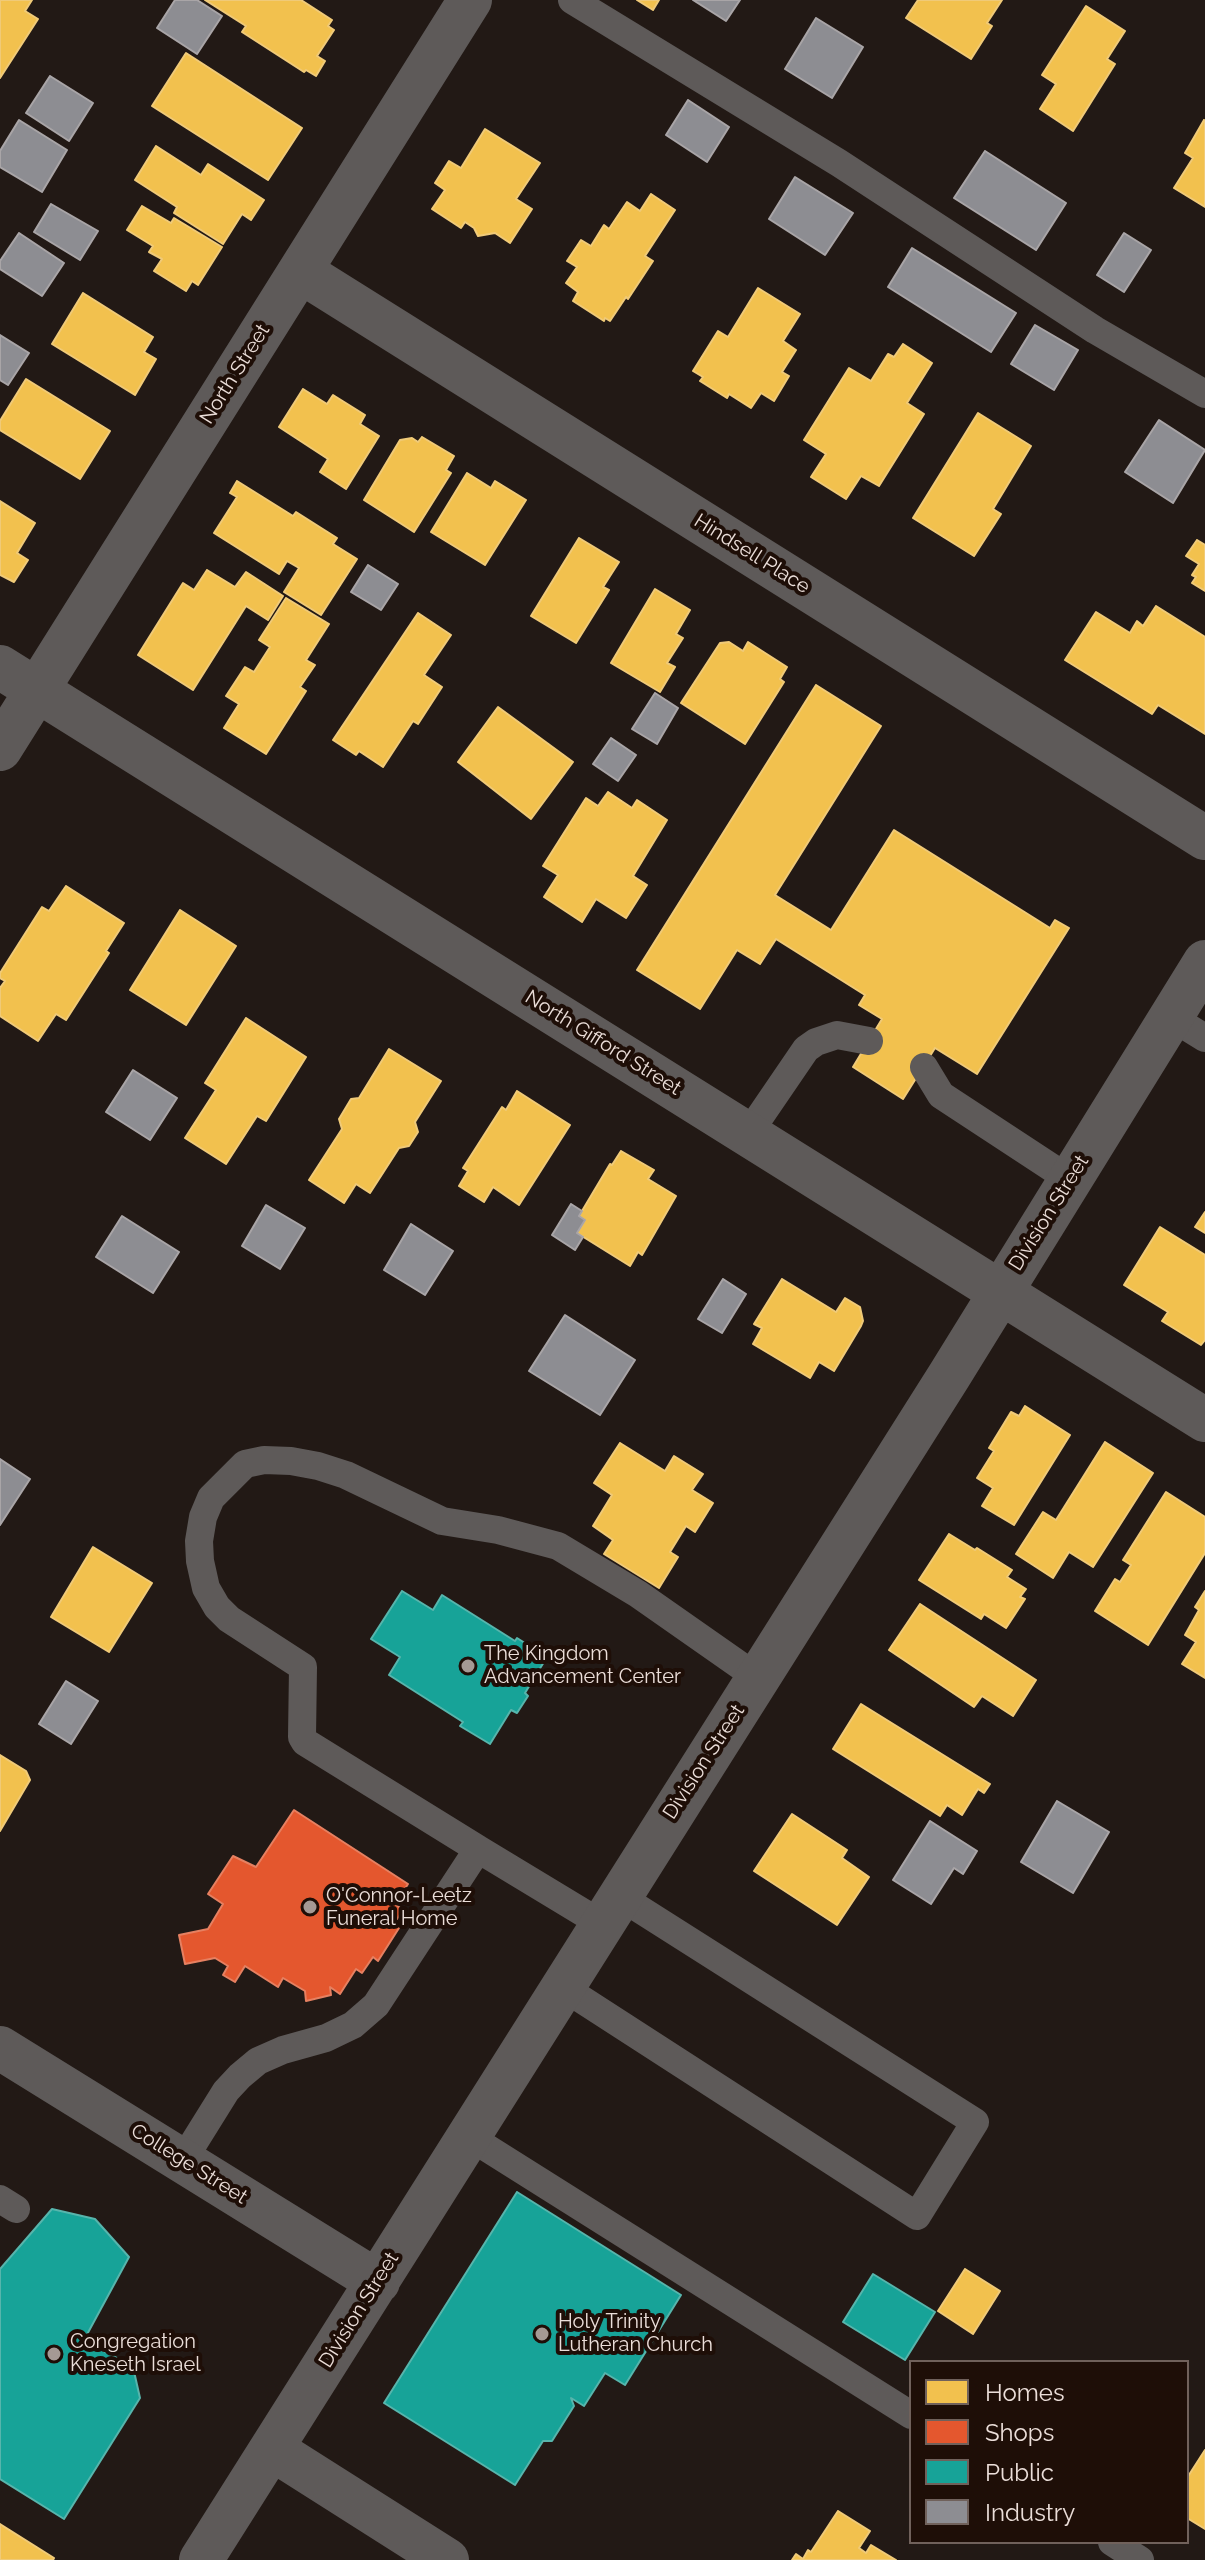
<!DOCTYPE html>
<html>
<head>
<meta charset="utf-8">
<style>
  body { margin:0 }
  #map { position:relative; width:1205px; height:2560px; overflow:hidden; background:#221915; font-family:Raleway,sans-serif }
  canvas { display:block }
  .legend { position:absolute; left:909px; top:2360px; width:280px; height:184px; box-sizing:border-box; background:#1e0e07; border:2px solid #70615b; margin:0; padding:10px 14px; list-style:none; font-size:24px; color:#ebded9 }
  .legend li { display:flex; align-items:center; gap:16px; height:40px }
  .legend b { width:40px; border:2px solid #70615b }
</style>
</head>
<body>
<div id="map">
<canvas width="1205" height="2560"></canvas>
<ul class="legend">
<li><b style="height:22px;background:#f2c14e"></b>Homes</li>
<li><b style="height:22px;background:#e4572e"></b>Shops</li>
<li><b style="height:22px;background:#17a398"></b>Public</li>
<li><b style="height:22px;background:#8d8d92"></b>Industry</li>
</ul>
</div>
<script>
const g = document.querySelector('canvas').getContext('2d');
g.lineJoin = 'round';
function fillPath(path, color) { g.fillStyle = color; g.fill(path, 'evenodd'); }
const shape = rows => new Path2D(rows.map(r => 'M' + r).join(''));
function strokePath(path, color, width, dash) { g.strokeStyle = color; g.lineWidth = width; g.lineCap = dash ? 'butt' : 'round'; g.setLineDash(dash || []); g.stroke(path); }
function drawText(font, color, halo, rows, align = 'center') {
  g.font = font + ' Raleway,sans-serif'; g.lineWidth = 8; g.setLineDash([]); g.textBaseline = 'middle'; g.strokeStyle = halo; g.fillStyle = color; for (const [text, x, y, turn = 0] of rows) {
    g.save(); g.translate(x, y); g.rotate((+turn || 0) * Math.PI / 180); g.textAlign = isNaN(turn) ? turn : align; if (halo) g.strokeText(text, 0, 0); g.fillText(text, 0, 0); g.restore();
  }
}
const homes = shape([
  [0,0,32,0,25,11,38,19,0,78,0,0],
  [205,0,301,0,332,20,328,26,334,30,317,56,325,61,316,76,306,70,304,72,242,32,246,26,205,0],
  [637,0,659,0,653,10,637,0],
  [918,0,1002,0,987,23,992,26,971,59,906,18,918,0],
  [1086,6,1125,31,1107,59,1115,64,1073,131,1040,109,1056,84,1042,75,1086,6],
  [186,53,302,128,268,180,152,106,186,53],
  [1204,120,1205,121,1205,207,1174,188,1193,158,1185,153,1204,120],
  [485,129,540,163,516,199,532,209,510,243,495,233,478,236,474,228,465,222,461,228,432,209,445,190,435,183,449,161,461,168,485,129],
  [156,146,201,175,208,164,264,200,251,220,242,214,223,244,174,213,177,207,135,180,156,146],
  [651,194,675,210,645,256,653,261,628,299,626,297,610,321,605,318,604,321,573,301,578,292,566,283,577,267,567,261,581,240,591,246,604,225,609,229,627,202,640,211,651,194],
  [142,206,171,223,174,218,222,247,198,285,192,281,186,291,154,271,162,259,149,252,153,246,127,230,142,206],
  [758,288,800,314,783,341,796,350,782,372,789,376,774,401,761,393,751,408,729,394,727,398,700,381,703,377,693,371,718,331,728,337,758,288],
  [83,293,153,337,144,352,156,359,135,395,52,344,83,293],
  [903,344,932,363,907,403,924,414,879,486,861,476,846,499,811,477,826,454,804,440,849,368,871,381,888,354,894,357,903,344],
  [26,379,110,431,80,479,0,430,0,421,26,379],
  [303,389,327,404,333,395,365,415,360,424,379,436,346,489,320,472,328,459,279,427,303,389],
  [978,413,1031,446,993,509,1001,514,974,556,913,518,978,413],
  [422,437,454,456,446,470,451,473,414,532,364,500,400,440,412,438,418,442,422,437],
  [467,473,491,488,495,481,526,500,485,565,431,532,467,473],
  [237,481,293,516,296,512,337,538,333,544,357,559,321,615,284,592,299,568,287,561,279,574,214,533,237,497,230,493,237,481],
  [0,501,35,523,17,553,28,560,14,582,0,575,0,501],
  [579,538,619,562,603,587,609,590,576,643,531,616,579,538],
  [1197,540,1205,545,1205,591,1192,583,1196,577,1192,575,1199,564,1186,556,1197,540],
  [207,570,235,587,246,572,283,596,268,620,246,606,193,690,138,655,183,583,194,590,207,570],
  [655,589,690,610,676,634,683,638,667,663,675,667,660,692,611,663,655,589],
  [286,598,329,624,306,660,315,665,300,687,306,691,266,754,224,728,239,704,226,696,245,667,254,672,270,647,259,640,286,598],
  [1156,606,1205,637,1205,734,1158,705,1152,714,1065,660,1096,612,1130,633,1137,621,1143,626,1156,606],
  [418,613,451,635,424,675,442,687,418,724,413,721,383,767,359,751,356,755,333,740,418,613],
  [729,642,743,651,748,642,787,667,780,679,784,682,745,744,681,703,720,643,729,642],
  [816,685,881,726,775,895,831,930,894,830,1050,928,1055,920,1069,928,977,1074,935,1048,903,1099,853,1067,882,1019,859,1005,865,995,776,939,760,964,737,950,700,1009,637,970,816,685],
  [498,707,573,762,531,819,458,762,498,707],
  [608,792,632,808,637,800,667,820,633,876,647,885,626,918,596,899,582,922,544,897,558,875,543,866,586,798,598,806,608,792],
  [66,886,124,923,106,951,109,953,66,1020,56,1014,38,1041,0,1016,0,988,5,981,0,978,0,973,42,907,49,911,66,886],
  [180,910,236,946,186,1025,130,990,180,910],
  [246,1018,306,1057,266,1121,257,1116,226,1164,185,1138,216,1090,205,1083,246,1018],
  [389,1049,441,1081,415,1122,418,1132,409,1146,399,1148,370,1193,356,1184,344,1203,309,1180,342,1129,339,1119,351,1099,359,1098,389,1049],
  [517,1091,570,1125,519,1205,493,1187,484,1202,459,1186,468,1171,463,1168,502,1107,506,1110,517,1091],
  [621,1151,654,1170,648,1179,676,1196,642,1255,638,1252,630,1266,577,1233,585,1220,579,1216,610,1164,612,1165,621,1151],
  [1205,1212,1205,1233,1195,1227,1205,1212],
  [1160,1227,1205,1255,1205,1340,1201,1345,1162,1321,1168,1312,1124,1285,1160,1227],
  [782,1279,836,1312,845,1298,860,1307,863,1321,861,1326,834,1371,819,1362,810,1378,753,1344,762,1328,754,1324,782,1279],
  [1025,1406,1070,1435,1014,1525,982,1506,993,1488,977,1478,994,1451,989,1448,1011,1412,1019,1416,1025,1406],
  [1105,1442,1153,1473,1093,1567,1069,1552,1053,1578,1016,1554,1043,1512,1056,1520,1105,1442],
  [620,1443,665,1471,674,1456,703,1474,692,1490,713,1503,695,1532,686,1526,670,1552,678,1557,659,1588,604,1554,613,1540,593,1526,612,1495,594,1483,620,1443],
  [1166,1492,1205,1517,1205,1553,1148,1645,1095,1611,1115,1579,1120,1582,1131,1565,1123,1560,1166,1492],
  [949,1534,975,1550,977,1548,1012,1570,1007,1577,1026,1589,1020,1597,1025,1599,1006,1628,984,1614,981,1619,919,1580,949,1534],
  [93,1547,152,1583,109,1652,51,1617,93,1547],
  [1205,1591,1205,1678,1182,1664,1196,1642,1185,1635,1199,1610,1195,1607,1205,1591],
  [920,1604,1036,1680,1013,1716,982,1696,974,1707,889,1650,920,1604],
  [861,1704,990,1784,984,1793,978,1789,962,1815,947,1805,940,1816,833,1749,861,1704],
  [0,1755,26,1771,30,1780,0,1831,0,1755],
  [792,1814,847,1850,842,1858,869,1877,837,1925,754,1871,792,1814],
  [965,2269,1000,2291,973,2334,938,2311,965,2269],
  [1205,2450,1205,2529,1187,2518,1187,2478,1205,2450],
  [838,2511,870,2531,859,2548,866,2553,871,2545,896,2560,792,2560,796,2554,803,2559,808,2550,811,2552,838,2511],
  [0,2524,54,2558,53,2560,0,2560,0,2524]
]);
const shops = shape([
  [294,1810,408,1884,395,1904,403,1910,393,1925,399,1928,378,1961,373,1957,362,1973,356,1969,340,1994,330,1987,331,1995,306,2001,305,1991,283,1978,278,1987,245,1966,235,1982,223,1975,228,1966,215,1958,185,1964,179,1935,208,1929,223,1904,208,1894,233,1856,256,1867,294,1810]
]);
const public = shape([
  [402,1591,433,1610,442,1595,515,1641,517,1638,547,1657,525,1693,528,1696,517,1713,511,1710,490,1744,460,1726,463,1722,389,1675,400,1657,371,1639,402,1591],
  [517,2192,681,2295,625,2385,605,2373,584,2406,571,2398,574,2406,552,2441,543,2441,515,2485,384,2403,517,2192],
  [52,2209,95,2219,129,2257,84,2340,133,2367,140,2398,64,2519,0,2479,0,2269,52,2209],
  [873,2274,935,2312,905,2360,843,2322,873,2274]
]);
const industry = shape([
  [175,0,197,0,222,16,197,54,157,28,175,0],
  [693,0,740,0,726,21,693,0],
  [816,18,863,47,832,98,785,69,816,18],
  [50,76,93,103,69,141,26,113,50,76],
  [688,100,729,127,707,162,666,135,688,100],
  [19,120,67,150,42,192,0,167,0,151,19,120],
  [985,151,1066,203,1036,250,954,198,985,151],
  [795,177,853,213,825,255,769,219,795,177],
  [51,204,98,231,80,260,34,232,51,204],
  [19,233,64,263,42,296,0,269,0,261,19,233],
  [1124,233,1151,250,1124,292,1097,275,1124,233],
  [912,248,1016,313,991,352,888,287,912,248],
  [1035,325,1078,350,1054,390,1011,364,1035,325],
  [0,335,29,353,8,385,0,380,0,335],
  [1159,420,1205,450,1173,503,1125,472,1159,420],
  [368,565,398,584,381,610,351,592,368,565],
  [655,693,678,708,657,744,632,729,655,693],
  [611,738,636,755,618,781,593,764,611,738],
  [133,1070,177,1098,150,1140,106,1112,133,1070],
  [571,1204,582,1211,579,1216,585,1220,577,1233,583,1237,575,1250,552,1235,571,1204],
  [266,1205,305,1228,280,1269,242,1246,266,1205],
  [122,1216,179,1252,153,1293,96,1257,122,1216],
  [411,1224,453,1251,425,1295,384,1270,411,1224],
  [723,1279,746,1294,722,1333,698,1319,723,1279],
  [565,1315,635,1360,600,1415,529,1371,565,1315],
  [0,1459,30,1479,0,1525,0,1459],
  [66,1681,98,1701,71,1744,39,1724,66,1681],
  [1057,1801,1109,1832,1073,1893,1021,1862,1057,1801],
  [930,1821,977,1851,963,1874,954,1868,931,1904,893,1880,930,1821]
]);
const lane = shape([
  [572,0,839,163,1095,330,1205,394],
  [1171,1017,1205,1038],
  [924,1067,941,1095,1069,1179],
  [748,1134,806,1049,816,1042,837,1035,869,1041],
  [478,1849,305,1742,302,1737,303,1667,229,1619,217,1607,206,1588,200,1561,199,1541,203,1517,211,1498,245,1464,264,1460,291,1461,318,1466,346,1475,442,1521,498,1530,558,1546,638,1594,758,1678],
  [561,1986,917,2216,975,2122,619,1896],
  [468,2136,911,2415],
  [183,2160,226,2091,240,2076,258,2061,283,2050,326,2038,353,2025,376,2005,478,1849,602,1924],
  [0,2199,16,2209],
  [1112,2542,1140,2560]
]);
const street = shape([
  [300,271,1205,838],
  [0,667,1205,1420],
  [0,749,470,0],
  [0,2048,378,2282],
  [272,2449,447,2560],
  [201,2560,949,1376,1205,962]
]);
const markers = [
  [468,1666,8,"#a59994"],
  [310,1907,8,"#a59994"],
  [542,2334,8,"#a59994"],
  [54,2354,8,"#a59994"]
];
const streetNames = [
  ["North Street",235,374,-58],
  ["Hindsell Place",752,554,32],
  ["North Gifford Street",603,1043,32],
  ["Division Street",1049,1213,-58],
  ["Division Street",704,1762,-57],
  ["College Street",189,2164,32],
  ["Division Street",359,2310,-58]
];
const poiNames = [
  ["The Kingdom",484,1654],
  ["Advancement Center",484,1677],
  ["O'Connor-Leetz",326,1896],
  ["Funeral Home",326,1919],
  ["Holy Trinity",558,2322],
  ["Lutheran Church",558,2345],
  ["Congregation",70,2342],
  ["Kneseth Israel",70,2365]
];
fillPath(homes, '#f2c14e');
strokePath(homes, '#f0ca78', 2);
fillPath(shops, '#e4572e');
strokePath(shops, '#e68061', 2);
fillPath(public, '#17a398');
strokePath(public, '#57b5ac', 2);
fillPath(industry, '#8d8d92');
strokePath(industry, '#a9a5a7', 2);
strokePath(lane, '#5e5a59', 28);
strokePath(street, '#5e5a59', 44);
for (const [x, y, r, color] of markers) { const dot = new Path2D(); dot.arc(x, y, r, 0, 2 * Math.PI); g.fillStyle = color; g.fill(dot); strokePath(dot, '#1e0e07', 3); }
drawText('20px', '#ebded9', '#1e0e07', streetNames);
drawText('20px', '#ebded9', '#1e0e07', poiNames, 'left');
</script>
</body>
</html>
